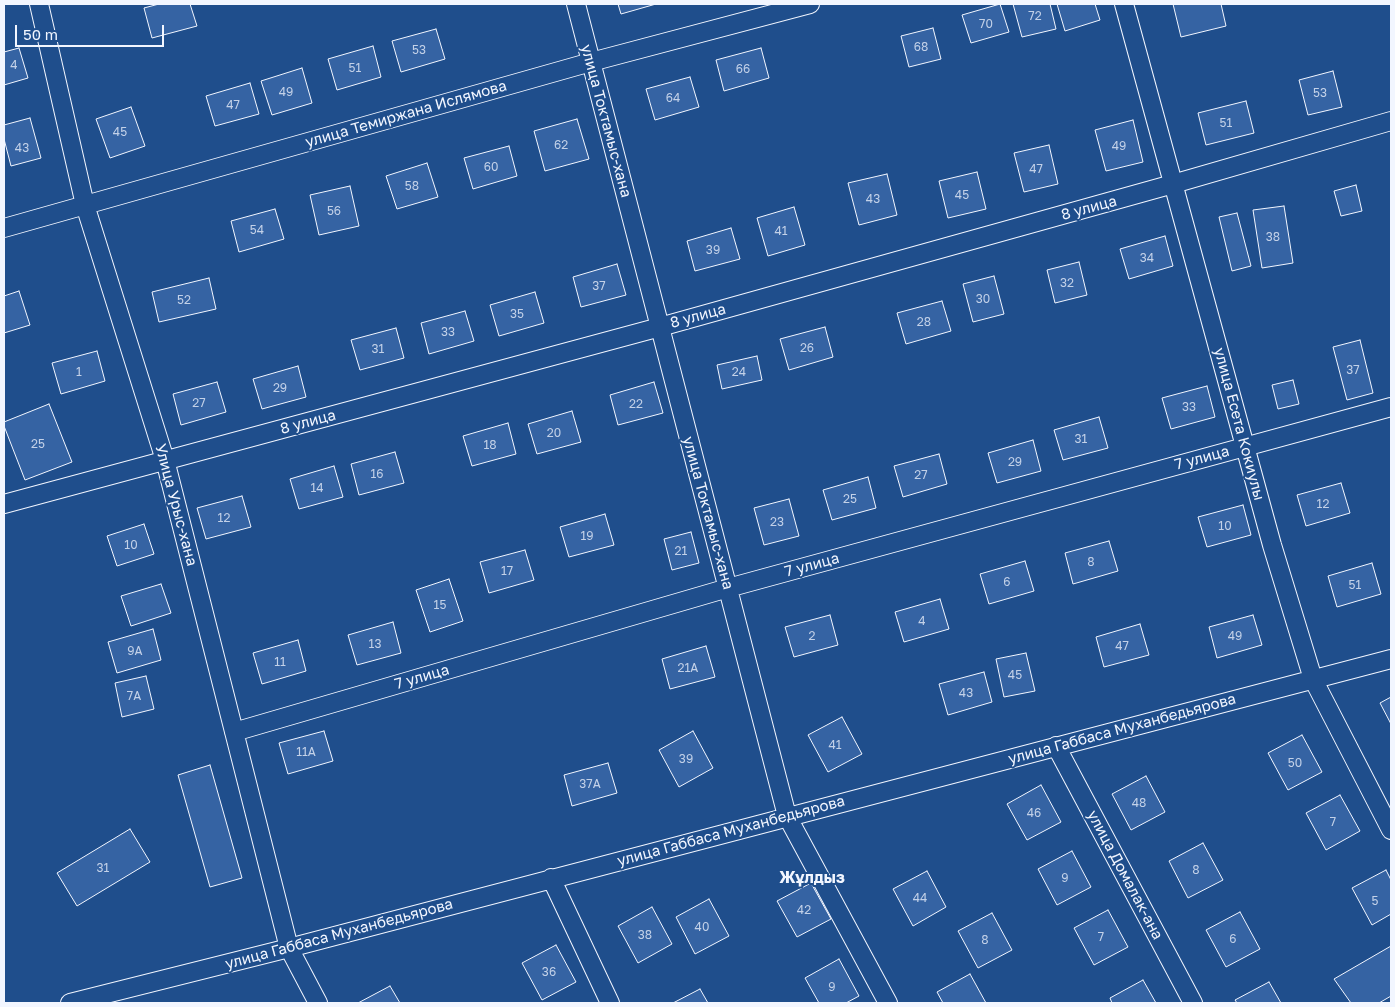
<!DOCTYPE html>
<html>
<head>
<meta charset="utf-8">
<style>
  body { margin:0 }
  #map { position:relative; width:1395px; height:1007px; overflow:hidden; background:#1f4e8c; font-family:"Golos Text",sans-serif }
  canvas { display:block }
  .frame { position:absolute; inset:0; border:5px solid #f2f6ff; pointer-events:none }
  .scale { position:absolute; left:15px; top:25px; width:149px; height:22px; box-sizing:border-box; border:2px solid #f2f6ff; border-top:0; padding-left:6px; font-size:15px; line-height:18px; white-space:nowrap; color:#f2f6ff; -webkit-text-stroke:4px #1f4e8c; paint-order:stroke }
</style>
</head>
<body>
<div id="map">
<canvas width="1395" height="1007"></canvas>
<div class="frame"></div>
<div class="scale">50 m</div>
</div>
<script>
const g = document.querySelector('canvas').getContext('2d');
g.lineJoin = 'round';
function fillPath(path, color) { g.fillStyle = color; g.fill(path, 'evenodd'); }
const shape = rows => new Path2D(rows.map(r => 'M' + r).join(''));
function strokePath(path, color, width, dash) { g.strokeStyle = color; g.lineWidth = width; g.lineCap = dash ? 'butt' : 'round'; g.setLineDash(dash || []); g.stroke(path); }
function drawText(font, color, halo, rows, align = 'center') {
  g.font = font + ' "Golos Text",sans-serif'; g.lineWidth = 4; g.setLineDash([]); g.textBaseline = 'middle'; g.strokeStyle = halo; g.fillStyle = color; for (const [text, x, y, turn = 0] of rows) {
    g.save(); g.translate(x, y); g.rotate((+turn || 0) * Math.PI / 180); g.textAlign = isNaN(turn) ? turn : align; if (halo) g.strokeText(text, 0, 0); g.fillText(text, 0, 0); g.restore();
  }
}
const building = shape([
  [159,4,190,4,197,26,152,38,144,8,159,4],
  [618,4,656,4,621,14,618,4],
  [1000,4,1009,32,971,43,962,15,1000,4],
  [1013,4,1050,4,1056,29,1022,37,1013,4],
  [1057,4,1095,4,1100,20,1065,31,1057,4],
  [1173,4,1221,4,1226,26,1181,37,1173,4],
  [933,28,941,59,909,67,901,36,933,28],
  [436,29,445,59,401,72,392,41,436,29],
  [373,46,381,77,337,90,328,59,373,46],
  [19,48,28,78,4,85,4,52,19,48],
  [761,48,769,78,724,91,716,60,761,48],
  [302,68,312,103,272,115,261,81,302,68],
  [1333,71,1342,107,1308,115,1299,80,1333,71],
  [690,77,699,107,655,120,646,89,690,77],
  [250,83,259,114,215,126,206,96,250,83],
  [1246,101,1254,133,1206,145,1198,113,1246,101],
  [131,107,145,146,110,158,96,119,131,107],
  [30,118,41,158,11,166,4,139,4,125,30,118],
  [577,119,589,159,545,171,534,131,577,119],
  [1133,120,1143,162,1106,171,1095,130,1133,120],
  [1049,145,1058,184,1024,192,1014,153,1049,145],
  [509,146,517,176,473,189,464,158,509,146],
  [427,163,438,197,397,209,386,176,427,163],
  [977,172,986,209,948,218,939,181,977,172],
  [887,174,897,215,859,225,848,183,887,174],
  [1356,185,1362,211,1341,216,1334,191,1356,185],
  [350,186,359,226,319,235,310,195,350,186],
  [1284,206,1293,263,1262,268,1253,210,1284,206],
  [794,207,805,245,768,256,757,218,794,207],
  [275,209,284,239,239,252,231,221,275,209],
  [1237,213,1251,266,1232,271,1219,217,1237,213],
  [731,228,740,259,695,271,687,241,731,228],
  [1165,236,1173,266,1129,279,1120,249,1165,236],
  [1079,262,1087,295,1055,303,1047,270,1079,262],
  [617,264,626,295,581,307,573,277,617,264],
  [994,276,1004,314,973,322,963,284,994,276],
  [209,278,216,309,159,322,152,292,209,278],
  [19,291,30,325,4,333,4,296,19,291],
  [535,292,544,323,499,336,490,305,535,292],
  [942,301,951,331,906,344,897,313,942,301],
  [465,311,474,341,429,354,421,323,465,311],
  [825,327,833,357,789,370,780,339,825,327],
  [396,328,404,358,360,370,351,340,396,328],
  [1360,340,1373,393,1347,400,1333,347,1360,340],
  [97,351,105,381,61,394,52,363,97,351],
  [757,356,762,380,722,389,717,365,757,356],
  [298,366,306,397,262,409,253,379,298,366],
  [1293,380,1299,404,1278,409,1272,385,1293,380],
  [217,382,226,412,181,425,173,394,217,382],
  [654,382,663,413,618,425,610,395,654,382],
  [1207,386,1215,417,1171,429,1162,398,1207,386],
  [49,404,72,462,25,480,4,426,4,422,49,404],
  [572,411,581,442,537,454,528,424,572,411],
  [1099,417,1108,448,1063,460,1054,430,1099,417],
  [508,423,516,454,472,466,463,436,508,423],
  [1033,440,1041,471,997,483,988,453,1033,440],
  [395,452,404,483,359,495,351,464,395,452],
  [939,454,947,484,903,497,894,466,939,454],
  [334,466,343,497,299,509,290,479,334,466],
  [868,477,876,508,832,520,823,490,868,477],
  [1341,483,1350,513,1306,526,1297,495,1341,483],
  [242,496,251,527,206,539,197,508,242,496],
  [789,499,799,536,764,545,754,508,789,499],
  [1243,505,1251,535,1207,547,1198,517,1243,505],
  [605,514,614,545,569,557,560,527,605,514],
  [144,524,154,554,117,566,107,536,144,524],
  [691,532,699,563,672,570,664,539,691,532],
  [1109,541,1118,571,1073,584,1065,553,1109,541],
  [525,550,534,580,489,593,480,562,525,550],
  [1025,561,1034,591,989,604,980,574,1025,561],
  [1372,563,1381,594,1337,607,1328,576,1372,563],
  [449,579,463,621,430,632,416,590,449,579],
  [161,584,171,613,131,626,121,596,161,584],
  [940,599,949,629,904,642,895,612,940,599],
  [830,615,838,645,794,657,785,627,830,615],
  [1253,615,1262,645,1217,658,1209,627,1253,615],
  [393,622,401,653,357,665,348,635,393,622],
  [1140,624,1149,655,1104,667,1096,637,1140,624],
  [153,629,161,660,117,673,108,642,153,629],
  [298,640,306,671,262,684,253,653,298,640],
  [706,646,715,677,670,689,662,659,706,646],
  [1026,653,1035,691,1004,697,996,659,1026,653],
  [984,672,992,702,948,715,939,684,984,672],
  [146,676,154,709,122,717,115,683,146,676],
  [1391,697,1391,724,1380,703,1391,697],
  [842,717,862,754,828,772,808,735,842,717],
  [324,731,333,761,288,774,279,743,324,731],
  [693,731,713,768,679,787,659,750,693,731],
  [1302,735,1322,772,1288,790,1268,753,1302,735],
  [608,763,617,793,572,806,564,775,608,763],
  [210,765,242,878,210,887,178,775,210,765],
  [1146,776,1165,812,1131,830,1112,794,1146,776],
  [1041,785,1061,822,1027,840,1007,804,1041,785],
  [1340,795,1360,831,1326,850,1306,813,1340,795],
  [130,829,150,862,77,906,57,873,130,829],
  [1203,843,1223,880,1188,898,1169,861,1203,843],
  [1072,851,1091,887,1057,905,1038,869,1072,851],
  [1386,870,1391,880,1391,914,1372,925,1352,888,1386,870],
  [927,871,946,907,913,926,893,889,927,871],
  [811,883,831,919,797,937,777,901,811,883],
  [709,899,729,936,695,954,676,917,709,899],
  [652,907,672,944,638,963,618,926,652,907],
  [1108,910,1128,947,1094,965,1074,928,1108,910],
  [1240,912,1260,949,1226,967,1206,930,1240,912],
  [992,913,1012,950,978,968,958,931,992,913],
  [556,945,576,982,542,1000,522,963,556,945],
  [1391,946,1391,996,1379,1003,1351,1003,1334,979,1391,946],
  [839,959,859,996,846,1003,819,1003,805,978,839,959],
  [970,974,986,1003,943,1003,937,992,970,974],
  [1143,980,1156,1003,1112,1003,1110,998,1143,980],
  [1269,982,1281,1003,1237,1003,1235,1000,1269,982],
  [390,986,400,1003,358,1003,390,986],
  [700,989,708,1003,673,1003,700,989]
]);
const street = shape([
  [39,4,85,205,165,460,289,948,318,1003],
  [576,4,787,816,888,1003],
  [1124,4,1272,545,1313,679,1391,830],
  [4,228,591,62,810,4],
  [4,504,660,327,1173,184,1391,121],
  [234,732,728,588,1391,407],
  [1056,746,1193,1003],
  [551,878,610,1003],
  [70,1003,289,948,1391,659]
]);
const numberNames = [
  ["72",1035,16],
  ["70",986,24],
  ["68",921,47],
  ["53",419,50],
  ["4",14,65],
  ["51",355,68],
  ["66",743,69],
  ["49",286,92],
  ["53",1320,93],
  ["64",673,98],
  ["47",233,105],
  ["51",1226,123],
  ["45",120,132],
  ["62",561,145],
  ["49",1119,146],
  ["43",22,148],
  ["60",491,167],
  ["47",1036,169],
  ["58",412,186],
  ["45",962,195],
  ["43",873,199],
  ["56",334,211],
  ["54",257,230],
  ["41",781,231],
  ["38",1273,237],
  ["39",713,250],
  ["34",1147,258],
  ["32",1067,283],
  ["37",599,286],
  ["30",983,299],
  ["52",184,300],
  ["35",517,314],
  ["28",924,322],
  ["33",448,332],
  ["26",807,348],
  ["31",378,349],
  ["37",1353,370],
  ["1",79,372],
  ["24",739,372],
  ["29",280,388],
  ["27",199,403],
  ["22",636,404],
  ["33",1189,407],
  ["20",554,433],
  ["31",1081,439],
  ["25",38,444],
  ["18",490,445],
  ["29",1015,462],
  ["16",377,474],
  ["27",921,475],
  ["14",317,488],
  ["25",850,499],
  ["12",1323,504],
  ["12",224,518],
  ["23",777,522],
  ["10",1225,526],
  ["19",587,536],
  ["10",131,545],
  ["21",681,551],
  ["8",1091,562],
  ["17",507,571],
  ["6",1007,582],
  ["51",1355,585],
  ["15",440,605],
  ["4",922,621],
  ["2",812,636],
  ["49",1235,636],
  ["13",375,644],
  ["47",1122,646],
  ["9А",135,651],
  ["11",280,662],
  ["21А",688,668],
  ["45",1015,675],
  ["43",966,693],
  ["7А",134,696],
  ["41",835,745],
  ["11А",306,752],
  ["39",686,759],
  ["50",1295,763],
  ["37А",590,784],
  ["48",1139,803],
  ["46",1034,813],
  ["7",1333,822],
  ["31",103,868],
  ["8",1196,870],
  ["9",1065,878],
  ["44",920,898],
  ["5",1375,901],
  ["42",804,910],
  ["40",702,927],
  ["38",645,935],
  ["7",1101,937],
  ["6",1233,939],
  ["8",985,940],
  ["36",549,972],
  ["9",832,987]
];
const streetNames = [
  ["улица Темиржана Ислямова",406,114,-16],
  ["улица Токтамыс-хана",606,121,75],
  ["8 улица",1089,208,-15],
  ["8 улица",698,316,-15],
  ["8 улица",308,422,-15],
  ["улица Есета Кокиулы",1239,424,75],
  ["7 улица",1202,458,-15],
  ["Улица Урыс-хана",176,505,75],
  ["улица Токтамыс-хана",708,513,75],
  ["7 улица",812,565,-15],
  ["7 улица",422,677,-16],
  ["улица Габбаса Муханбедьярова",1122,729,-15],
  ["улица Габбаса Муханбедьярова",731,831,-15],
  ["улица Домалак-ана",1125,875,62],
  ["улица Габбаса Муханбедьярова",339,934,-15]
];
const neighbourhoodNames = [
  ["Жұлдыз",812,878]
];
fillPath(building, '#3563a3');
strokePath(building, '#f2f6ff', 1);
strokePath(street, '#f2f6ff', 20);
strokePath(street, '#1f4e8c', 18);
drawText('12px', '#c3d1e8', null, numberNames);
drawText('15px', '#f2f6ff', '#1f4e8c', streetNames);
drawText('bold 16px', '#f2f6ff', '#1f4e8c', neighbourhoodNames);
</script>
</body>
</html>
